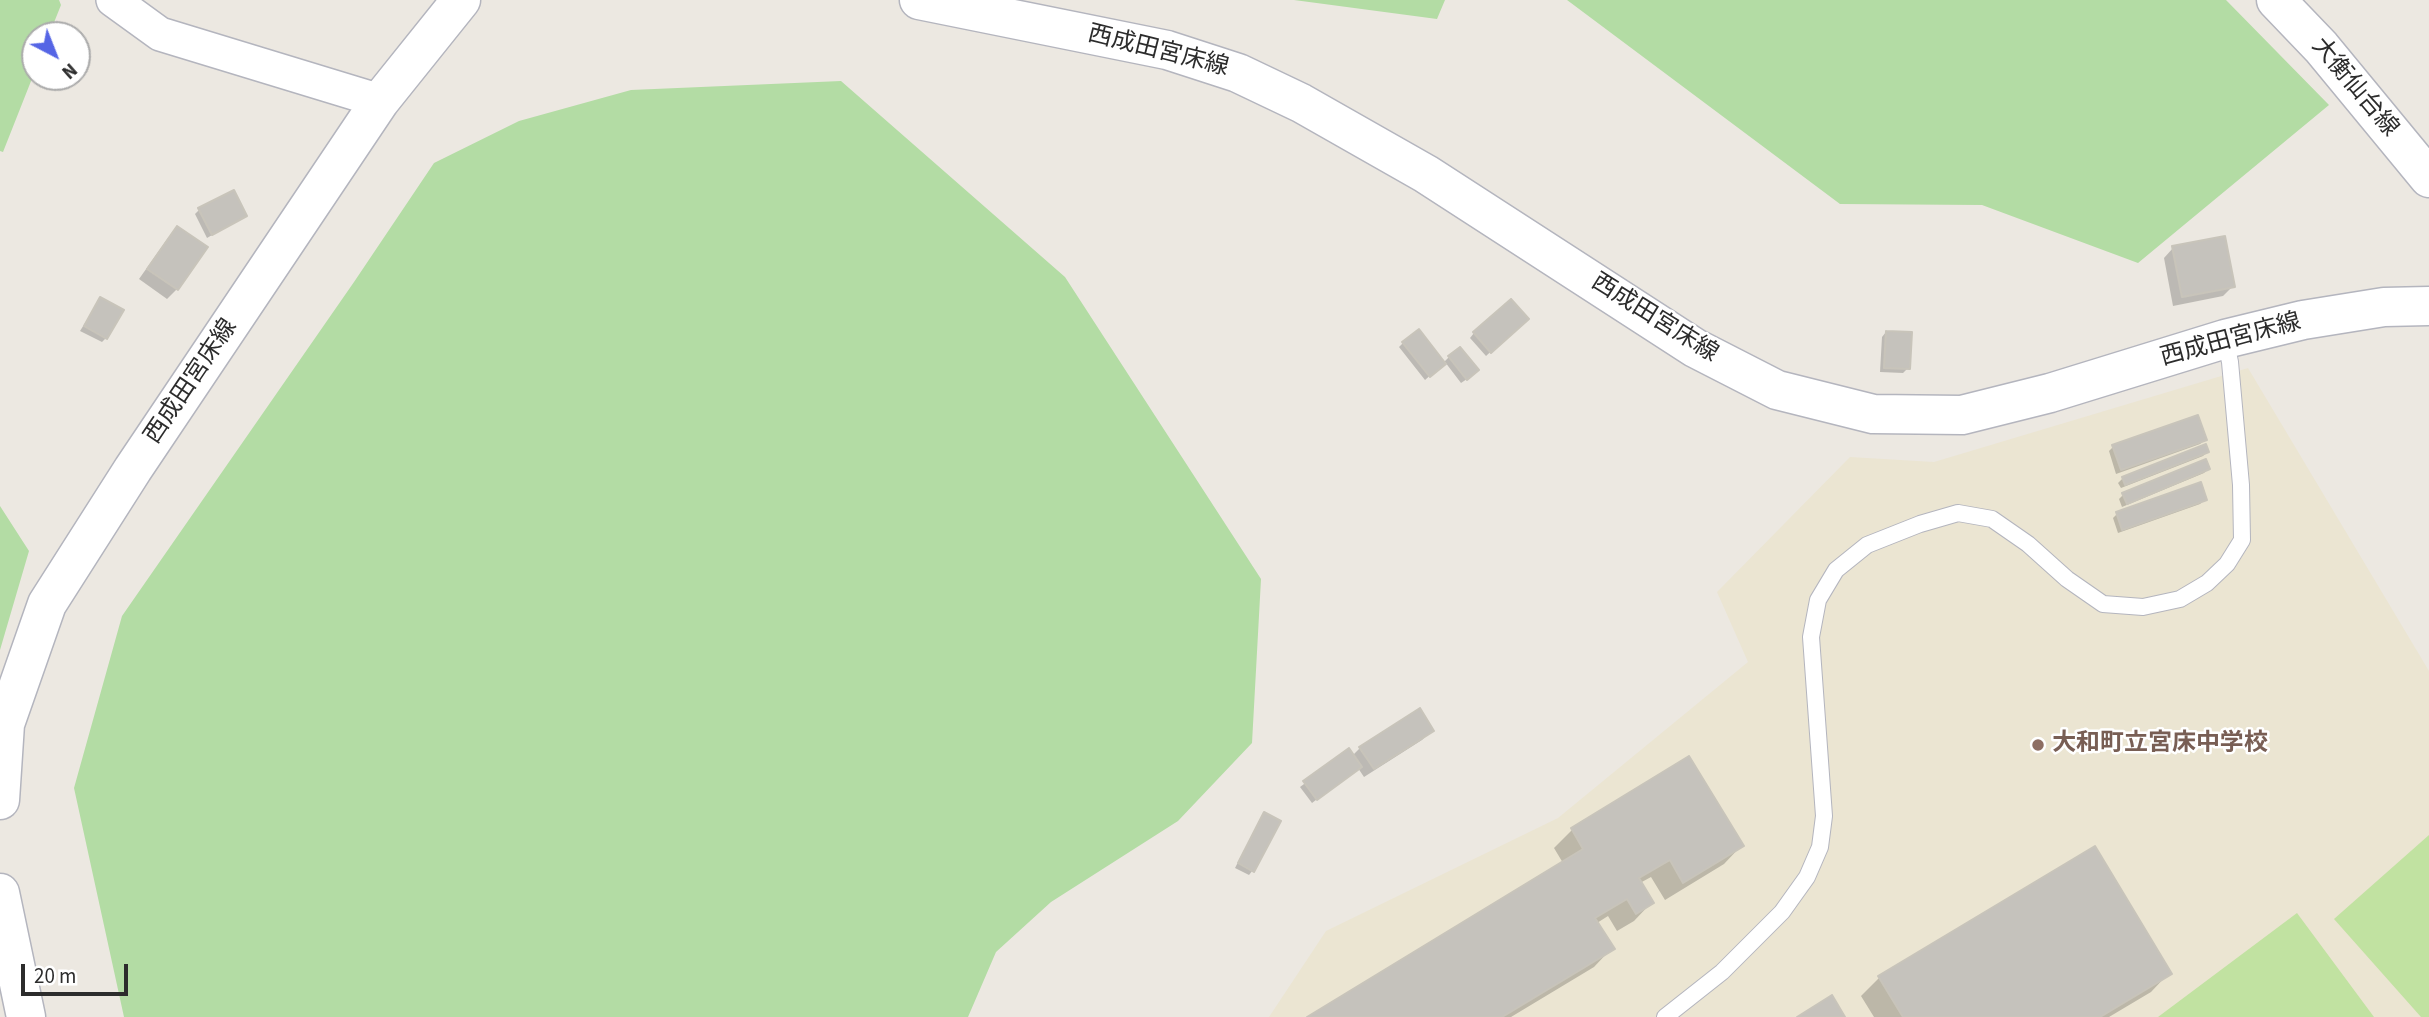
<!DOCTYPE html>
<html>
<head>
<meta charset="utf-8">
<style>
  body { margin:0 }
  #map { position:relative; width:2429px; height:1017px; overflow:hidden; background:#ece8e1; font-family:"Source Sans 3",sans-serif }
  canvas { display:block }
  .north { position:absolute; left:21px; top:21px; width:70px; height:70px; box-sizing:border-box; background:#fff; border:2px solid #ababab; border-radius:50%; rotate:138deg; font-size:19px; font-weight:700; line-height:28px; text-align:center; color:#2c2c2c }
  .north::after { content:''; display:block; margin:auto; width:24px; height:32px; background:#5565e5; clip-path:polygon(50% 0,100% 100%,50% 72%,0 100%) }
  .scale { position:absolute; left:21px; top:964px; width:107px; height:32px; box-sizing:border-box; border:4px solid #2c2c2c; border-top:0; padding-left:9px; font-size:21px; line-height:24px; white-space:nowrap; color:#2c2c2c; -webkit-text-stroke:5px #fff; paint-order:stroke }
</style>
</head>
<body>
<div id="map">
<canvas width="2429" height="1017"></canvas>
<div class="north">N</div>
<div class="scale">20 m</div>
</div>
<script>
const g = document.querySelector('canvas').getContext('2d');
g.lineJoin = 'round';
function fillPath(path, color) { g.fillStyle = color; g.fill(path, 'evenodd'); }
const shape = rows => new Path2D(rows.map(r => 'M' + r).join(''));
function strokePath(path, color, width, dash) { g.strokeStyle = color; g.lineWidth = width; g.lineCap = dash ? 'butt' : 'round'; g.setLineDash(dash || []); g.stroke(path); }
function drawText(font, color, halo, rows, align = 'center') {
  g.font = font + ' "Source Sans 3","Noto Sans JP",sans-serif'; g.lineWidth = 5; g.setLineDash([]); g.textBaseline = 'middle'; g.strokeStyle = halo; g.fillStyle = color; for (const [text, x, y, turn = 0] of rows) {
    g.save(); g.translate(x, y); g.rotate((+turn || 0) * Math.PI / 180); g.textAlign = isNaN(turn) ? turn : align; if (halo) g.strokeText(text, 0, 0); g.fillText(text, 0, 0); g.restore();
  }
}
const education = shape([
  [2248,368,2429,671,2429,1017,1269,1017,1326,931,1558,818,1748,662,1717,592,1850,457,1934,462]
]);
const green = shape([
  [0,0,59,0,61,5,49,35,35,35,35,71,3,152,0,151],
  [1294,0,1445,0,1437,19],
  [1567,0,2226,0,2329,105,2138,263,1982,205,1840,204],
  [841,81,1065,277,1261,579,1252,743,1178,821,1051,902,996,952,968,1017,124,1017,74,788,122,616,354,282,434,163,519,121,631,90],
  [0,506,29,551,0,650]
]);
const pitch = shape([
  [2429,835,2429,1017,2421,1017,2334,919],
  [2297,913,2374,1017,2158,1017]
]);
const shadow = shape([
  [199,210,245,216,207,238,195,214],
  [177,228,177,289,167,299,139,279,168,238],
  [2173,248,2233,286,2223,296,2173,306,2164,258],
  [100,299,106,338,102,342,80,331],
  [1522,323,1486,356,1470,338,1474,333],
  [1886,332,1908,368,1903,373,1880,372,1882,337],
  [1403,343,1443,363,1449,357,1473,375,1461,383,1445,362,1425,380,1399,347],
  [2205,440,2200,444,2116,474,2109,451,2113,447],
  [2207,452,2203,456,2121,488,2118,483,2123,478],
  [2208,469,2204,473,2122,507,2119,499,2123,495],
  [2205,499,2200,504,2118,533,2113,518,2117,514],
  [1432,730,1422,740,1364,777,1358,768,1312,803,1300,787,1348,751,1352,756,1360,748],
  [1689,758,1742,845,1724,864,1665,900,1651,877,1640,883,1652,902,1634,921,1617,931,1608,916,1597,923,1612,948,1594,967,1511,1017,1310,1017,1563,863,1554,848,1572,830],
  [1265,814,1253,870,1249,875,1235,868,1260,819],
  [2169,973,2151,992,2109,1017,1874,1017,1861,996,1879,978]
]);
const building = shape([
  [234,190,247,216,212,235,198,208,234,190],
  [177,226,208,247,178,290,147,269,177,226],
  [2225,236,2235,287,2182,297,2172,246,2225,236],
  [100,297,124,310,107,339,84,326,100,297],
  [1511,299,1529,319,1491,353,1473,332,1511,299],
  [1419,329,1446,364,1430,377,1402,342,1419,329],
  [1886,331,1912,332,1910,369,1884,368,1886,331],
  [1460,347,1479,370,1467,380,1448,356,1460,347],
  [2198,415,2207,440,2121,470,2112,445,2198,415],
  [2206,444,2209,452,2125,485,2122,477,2206,444],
  [2206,459,2210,469,2127,504,2122,493,2206,459],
  [2201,482,2207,500,2122,530,2116,512,2201,482],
  [1420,708,1434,731,1374,769,1359,747,1420,708],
  [1349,748,1362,767,1317,800,1303,781,1349,748],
  [1689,756,1744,846,1683,883,1670,860,1639,878,1654,903,1636,914,1627,899,1595,918,1615,949,1502,1017,1307,1017,1583,849,1571,828,1689,756],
  [1264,812,1281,821,1254,872,1238,863,1264,812],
  [2095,846,2172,974,2100,1017,1903,1017,1878,976,2095,846],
  [1832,995,1845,1017,1797,1017,1832,995]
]);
const lane = shape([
  [1665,1017,1722,972,1782,912,1807,877,1820,847,1824,816,1811,637,1818,600,1836,570,1867,545,1920,524,1958,513,1992,519,2028,544,2067,579,2103,604,2143,607,2180,599,2207,583,2227,564,2242,540,2241,485,2230,362,2225,339]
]);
const street = shape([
  [113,0,160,34,380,101]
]);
const secondary = shape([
  [919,0,1167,50,1238,73,1301,103,1426,174,1695,348,1777,390,1873,414,1962,415,2050,393,2225,339,2303,320,2384,307,2429,306],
  [2276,0,2321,47,2429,178],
  [0,800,5,724,47,604,133,469,380,101,461,0],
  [0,893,26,1017]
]);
const markers = [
  [2038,745,7,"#8d6e63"]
];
const streetNames = [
  ["西成田宮床線",1158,52,14],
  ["大衡仙台線",2354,88,50],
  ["西成田宮床線",1654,319,32],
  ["西成田宮床線",2231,341,-15],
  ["西成田宮床線",192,382,-56]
];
const educationNames = [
  ["大和町立宮床中学校",2052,745]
];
fillPath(education, '#ebe5d2');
fillPath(green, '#b3dca4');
fillPath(pitch, '#c1e2a1');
fillPath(shadow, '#0003');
fillPath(building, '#c5c2bc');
strokePath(building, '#c8c4ba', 2);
strokePath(lane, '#b4b5be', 18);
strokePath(street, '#b4b5be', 36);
strokePath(secondary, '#b4b5be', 41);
strokePath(lane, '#fff', 16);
strokePath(street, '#fff', 33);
strokePath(secondary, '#fff', 38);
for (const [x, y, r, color] of markers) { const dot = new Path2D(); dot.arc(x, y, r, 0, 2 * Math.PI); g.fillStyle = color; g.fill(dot); strokePath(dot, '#fff', 2.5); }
drawText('24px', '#2c2c2c', '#fff', streetNames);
drawText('bold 24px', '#785e54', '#fff', educationNames, 'left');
</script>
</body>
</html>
